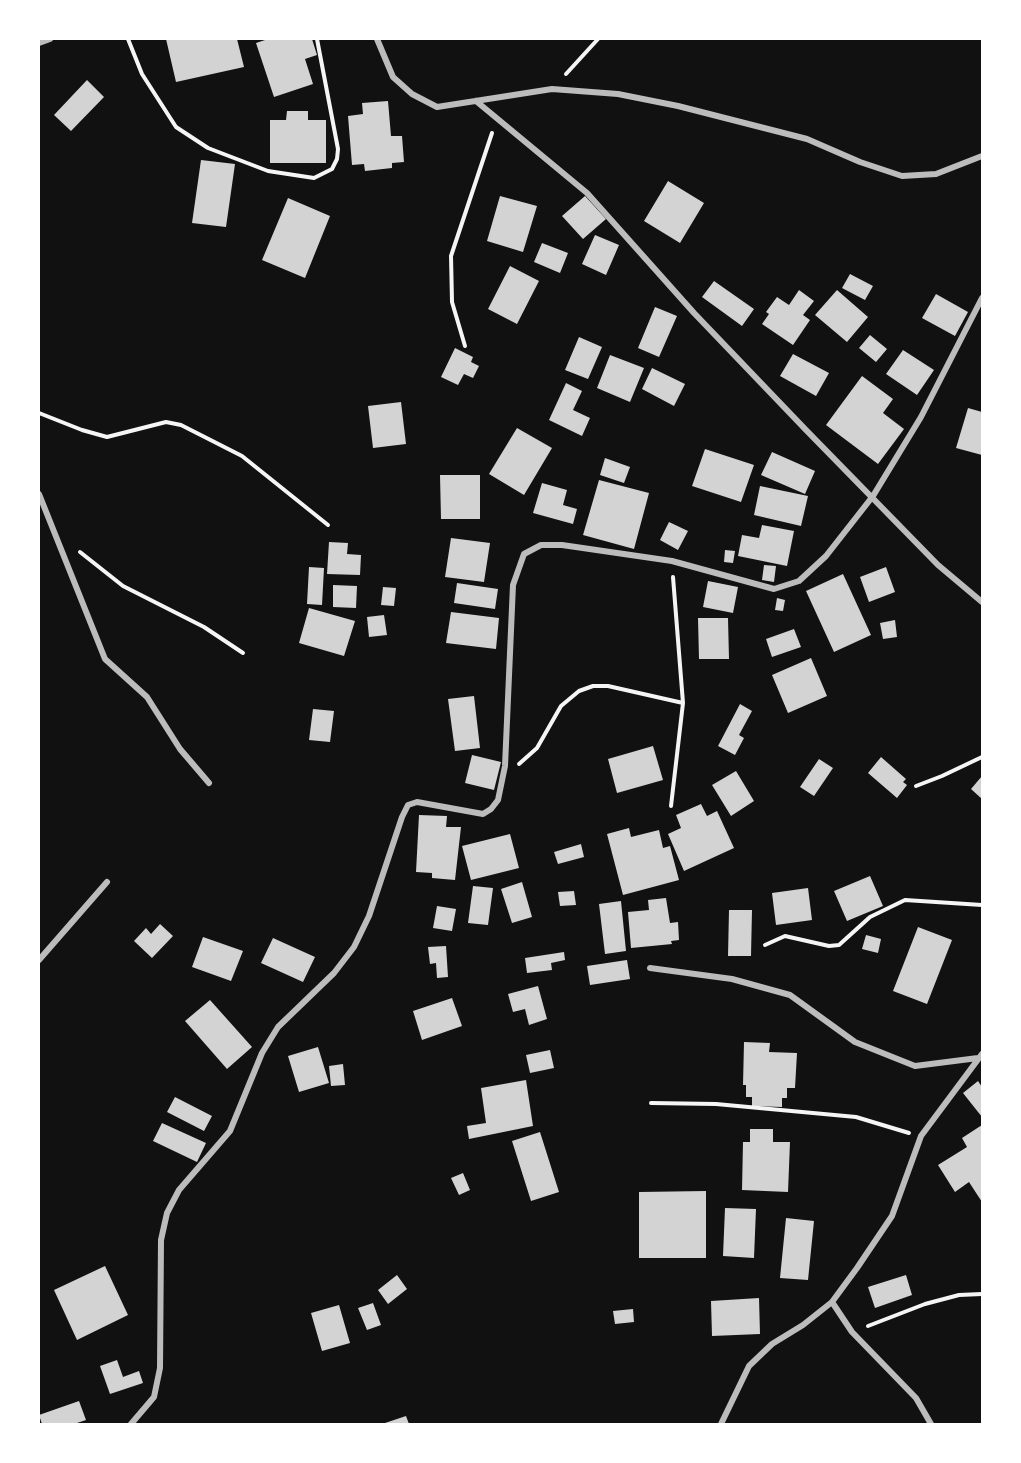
<!DOCTYPE html>
<html>
<head>
<meta charset="utf-8">
<style>
  body { margin:0 }
  #map { position:relative; width:1021px; height:1463px; overflow:hidden; background:#111; font-family:Helvetica,sans-serif }
  canvas { display:block }
  .frame { position:absolute; inset:0; border:40px solid #fff; pointer-events:none }
</style>
</head>
<body>
<div id="map">
<canvas width="1021" height="1463"></canvas>
<div class="frame"></div>
</div>
<script>
const g = document.querySelector('canvas').getContext('2d');
g.lineJoin = 'round';
function fillPath(path, color) { g.fillStyle = color; g.fill(path, 'evenodd'); }
const shape = rows => new Path2D(rows.map(r => 'M' + r).join(''));
function strokePath(path, color, width, dash) { g.strokeStyle = color; g.lineWidth = width; g.lineCap = dash ? 'butt' : 'round'; g.setLineDash(dash || []); g.stroke(path); }
const building = shape([
  [166,39,237,39,244,67,176,82],
  [268,39,312,39,317,55,305,59,313,84,274,97,256,43],
  [87,80,104,97,71,131,54,115],
  [388,101,391,136,402,136,404,162,392,163,392,168,365,171,364,164,352,165,348,116,363,114,362,103],
  [287,111,308,111,308,120,326,120,326,163,270,163,270,120,286,120],
  [201,160,235,164,226,227,192,223],
  [668,181,704,203,680,243,644,221],
  [500,196,537,206,523,252,487,241],
  [585,196,606,219,583,239,562,216],
  [288,198,330,216,305,278,262,260],
  [595,235,619,245,606,275,582,264],
  [542,243,568,253,560,273,534,262],
  [510,266,539,281,517,324,488,309],
  [850,274,873,286,865,300,842,288],
  [714,281,754,309,742,326,702,297],
  [799,290,814,301,803,315,810,320,793,345,762,324,769,314,766,312,777,297,789,305],
  [837,290,868,317,847,342,815,315],
  [936,294,968,312,955,336,922,318],
  [655,307,677,316,659,357,638,348],
  [870,335,887,349,876,362,859,348],
  [579,337,602,347,588,379,565,370],
  [455,348,473,357,471,362,479,366,473,378,464,374,458,385,441,377],
  [903,350,934,370,917,395,886,374],
  [793,354,829,373,816,396,780,376],
  [610,355,644,368,630,402,597,388],
  [652,368,685,384,674,406,642,389],
  [862,376,893,399,883,413,904,429,878,464,826,425],
  [566,383,582,391,573,410,590,418,582,436,549,420],
  [401,402,406,444,373,448,368,406],
  [968,408,982,412,982,455,956,448],
  [517,428,552,448,524,495,489,474],
  [705,449,754,465,741,502,692,486],
  [772,452,815,471,805,494,761,475],
  [605,458,630,467,624,483,600,475],
  [440,475,480,475,480,519,441,519],
  [599,480,649,493,634,549,583,535],
  [542,483,567,490,563,505,577,509,573,524,533,513],
  [760,486,808,496,801,526,754,515],
  [669,522,688,531,678,550,660,540],
  [762,525,794,531,787,566,738,556,742,535,759,538],
  [451,538,490,543,484,582,445,577],
  [329,542,348,543,347,554,361,555,360,575,327,574],
  [725,550,735,551,733,563,724,562],
  [764,565,776,566,774,582,762,580],
  [309,567,324,568,322,605,307,604],
  [886,567,895,592,869,602,860,577],
  [843,574,871,635,834,652,806,591],
  [708,581,738,587,733,613,703,607],
  [457,583,498,589,495,609,454,603],
  [333,585,357,586,356,608,333,607],
  [383,587,396,588,394,606,381,605],
  [777,598,785,600,783,611,775,610],
  [309,608,355,621,344,656,299,643],
  [451,612,499,618,496,649,446,643],
  [384,615,387,635,369,637,367,617],
  [698,618,728,618,729,659,699,659],
  [895,620,897,637,883,639,880,623],
  [794,629,801,647,772,657,766,639],
  [811,658,827,696,788,713,772,675],
  [474,696,480,748,455,751,448,699],
  [740,704,752,711,739,735,744,738,735,755,718,746],
  [313,709,334,711,330,742,309,740],
  [653,746,663,780,617,793,608,759],
  [472,755,501,762,494,790,465,783],
  [881,757,906,779,903,782,907,785,897,798,868,773],
  [819,759,833,768,814,796,800,787],
  [736,771,754,801,731,816,712,785],
  [982,776,982,799,971,789],
  [701,804,707,816,717,811,734,848,684,871,668,834,681,828,676,815],
  [419,815,447,816,446,827,461,827,455,880,432,878,432,873,416,872],
  [629,828,631,837,659,830,663,848,670,846,679,880,623,895,607,834],
  [510,834,519,868,471,880,462,846],
  [581,844,584,857,558,864,554,852],
  [870,876,883,906,847,921,834,891],
  [522,882,532,917,512,923,501,889],
  [473,886,493,888,488,925,468,923],
  [808,888,812,920,776,925,772,893],
  [574,891,576,905,560,906,558,892],
  [666,898,670,923,678,922,679,940,671,941,672,944,631,948,628,912,649,910,648,900],
  [621,901,626,951,605,954,599,904],
  [437,906,456,909,452,931,433,928],
  [729,910,752,910,751,956,728,956],
  [160,924,173,936,152,958,134,941,146,928,151,934],
  [918,927,952,940,927,1004,893,991],
  [866,935,881,939,878,953,862,949],
  [203,937,243,951,231,981,192,967],
  [273,938,315,957,303,982,261,963],
  [446,946,448,977,437,978,436,963,430,964,428,947],
  [564,952,565,960,551,963,552,970,527,973,525,958],
  [627,960,630,979,590,985,587,966],
  [538,986,547,1019,529,1025,525,1009,513,1012,508,994],
  [452,998,462,1026,422,1040,413,1011],
  [210,1000,252,1047,227,1069,185,1021],
  [744,1042,770,1043,769,1052,797,1053,795,1088,787,1088,787,1098,782,1098,782,1107,752,1106,752,1097,746,1097,746,1085,743,1085],
  [318,1047,329,1083,299,1092,288,1056],
  [550,1050,554,1068,530,1073,526,1055],
  [343,1064,345,1085,331,1086,329,1066],
  [526,1080,533,1126,469,1139,467,1126,486,1123,481,1088],
  [978,1081,982,1087,982,1117,963,1093],
  [175,1097,212,1116,204,1131,167,1112],
  [162,1123,206,1143,197,1162,153,1141],
  [982,1125,982,1202,969,1182,955,1192,938,1165,967,1147,962,1138],
  [750,1129,773,1129,773,1142,790,1142,788,1192,742,1190,743,1142,750,1142],
  [540,1132,559,1192,531,1201,512,1141],
  [463,1173,470,1190,459,1195,451,1178],
  [706,1191,706,1258,639,1258,639,1192],
  [725,1208,756,1209,754,1258,723,1256],
  [786,1218,814,1221,808,1280,780,1278],
  [105,1266,128,1315,77,1340,54,1290],
  [397,1275,407,1289,388,1304,378,1290],
  [906,1275,912,1295,875,1308,868,1287],
  [759,1298,760,1334,712,1336,711,1301],
  [373,1303,381,1325,367,1330,358,1308],
  [339,1305,350,1343,322,1351,311,1313],
  [633,1309,634,1322,615,1324,613,1311],
  [117,1360,123,1377,139,1371,143,1383,110,1394,100,1366],
  [79,1401,86,1420,74,1424,42,1424,39,1415],
  [406,1416,409,1424,382,1424]
]);
const path = shape([
  [128,39,142,74,176,127,208,148,268,171,314,178,332,169,337,159,338,149,317,39],
  [566,74,598,39],
  [465,346,452,302,451,256,492,133],
  [39,413,82,430,107,437,166,422,181,425,242,456,328,525],
  [80,552,123,586,204,627,243,653],
  [519,764,537,748,561,706,579,691,593,686,608,686,683,703],
  [916,786,942,776,982,757],
  [671,806,683,703,673,577],
  [765,945,785,936,829,946,839,945,870,917,905,900,982,905],
  [651,1103,716,1104,856,1117,909,1133],
  [868,1326,925,1304,959,1295,982,1294]
]);
const minor = shape([
  [377,39,393,77,412,94,437,107,552,89,618,94,678,106,807,139,860,162,902,176,936,174,982,156],
  [39,43,50,39],
  [476,101,587,193,694,313,806,430,938,565,982,602],
  [39,494,105,659,147,697,180,749,209,783],
  [39,960,107,882],
  [650,968,732,979,790,995,855,1042,915,1066,978,1058],
  [832,1302,852,1332,916,1398,931,1424],
  [131,1424,154,1397,160,1368,161,1240,167,1213,179,1190,230,1131,262,1053,278,1027,334,973,354,947,369,916,402,817,408,805,417,802,483,814,491,809,498,800,505,766,513,585,524,554,541,545,562,545,672,561,774,589,799,581,826,556,873,496,921,417,982,298],
  [721,1424,749,1366,772,1344,803,1325,832,1302,857,1268,892,1216,921,1136,982,1054]
]);
fillPath(building, '#d3d3d3');
strokePath(path, '#f5f5f5', 4);
strokePath(minor, '#bcbcbc', 6);
</script>
</body>
</html>
